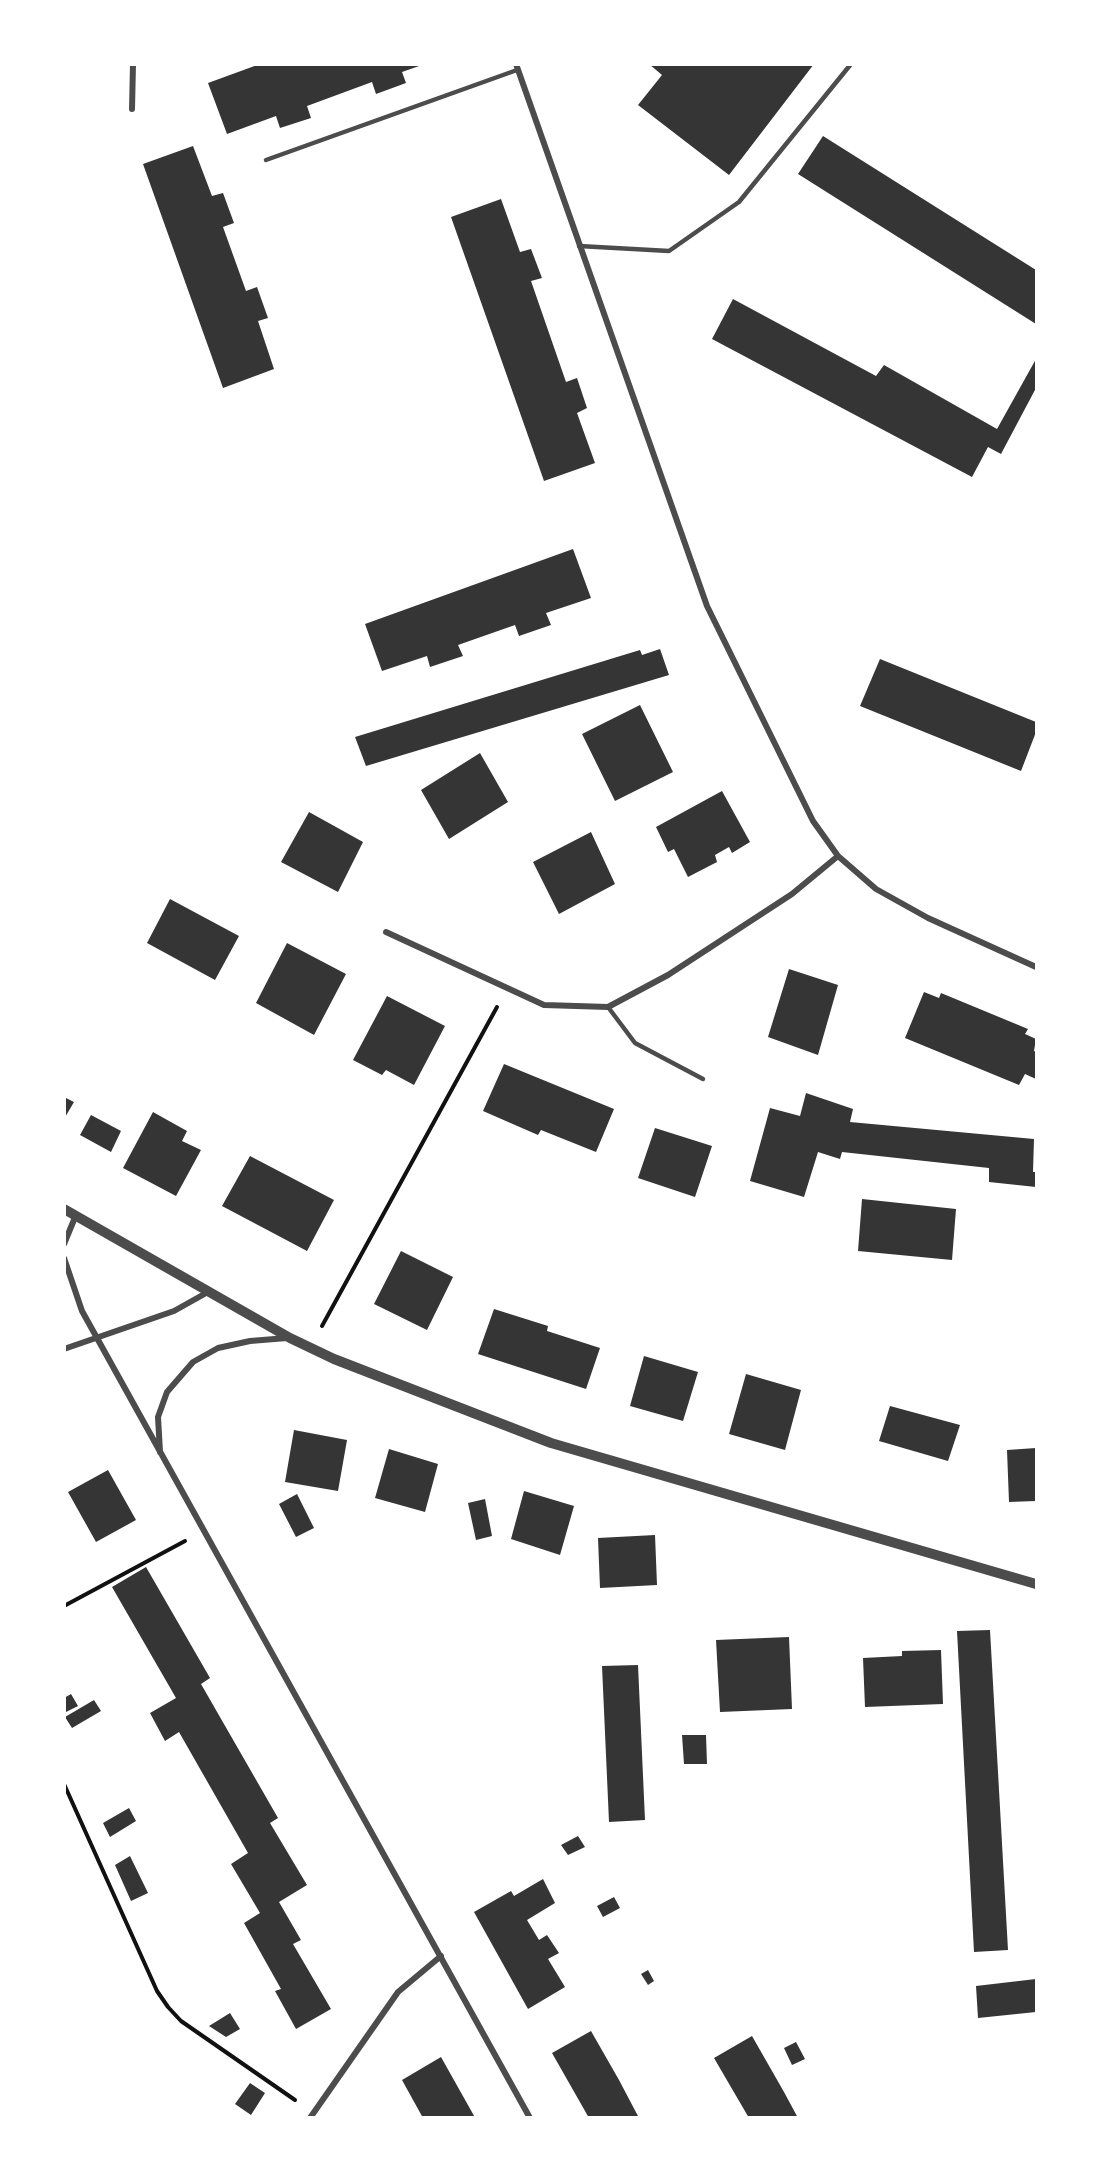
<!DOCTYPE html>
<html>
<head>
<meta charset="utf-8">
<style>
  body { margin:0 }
  #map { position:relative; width:1101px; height:2182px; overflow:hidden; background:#fff; font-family:"Work Sans",sans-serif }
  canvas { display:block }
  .frame { position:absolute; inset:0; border:66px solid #fff; pointer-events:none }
</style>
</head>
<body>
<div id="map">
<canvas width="1101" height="2182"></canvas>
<div class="frame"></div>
</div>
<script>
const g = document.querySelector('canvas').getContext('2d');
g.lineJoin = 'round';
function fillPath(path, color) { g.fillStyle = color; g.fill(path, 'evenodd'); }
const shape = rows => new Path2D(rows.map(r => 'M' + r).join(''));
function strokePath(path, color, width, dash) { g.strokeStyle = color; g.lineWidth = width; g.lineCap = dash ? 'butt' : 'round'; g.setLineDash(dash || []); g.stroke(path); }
const building = shape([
  [260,64,421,64,422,65,402,72,406,83,376,94,372,82,307,106,311,118,280,128,276,116,227,134,208,83],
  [649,64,814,64,729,175,638,105,662,75],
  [823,136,1036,270,1036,324,798,174],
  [193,146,212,196,223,193,234,223,223,227,246,291,257,287,268,318,258,321,274,369,223,388,143,164],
  [501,199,520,252,531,249,542,278,531,281,566,382,577,378,587,408,577,413,595,463,544,481,451,217],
  [733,299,876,376,884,365,997,429,1036,359,1036,388,1001,454,988,447,972,477,712,339],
  [573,549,591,598,546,613,551,625,519,636,515,625,458,645,463,656,430,667,427,656,382,671,365,624],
  [660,649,669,675,366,766,355,737,640,650,642,655],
  [880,659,1036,722,1036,732,1021,771,860,706],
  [640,705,673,772,615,801,582,734],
  [480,753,508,802,449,839,421,790],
  [722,791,750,842,732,853,729,847,715,855,717,862,688,877,674,849,668,852,656,827],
  [309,812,363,842,338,892,281,862],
  [591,832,615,884,559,914,533,862],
  [170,899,239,936,215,980,147,943],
  [287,943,346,974,314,1035,256,1003],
  [789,969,838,985,818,1055,768,1037],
  [924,992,939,998,941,993,1028,1029,1025,1034,1036,1039,1034,1051,1036,1052,1036,1079,1025,1074,1019,1085,905,1038],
  [387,996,445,1026,414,1085,386,1070,382,1075,353,1060],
  [504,1064,614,1109,596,1152,541,1130,538,1135,483,1111],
  [806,1093,853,1109,850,1122,1034,1139,1033,1172,1036,1172,1036,1187,989,1182,989,1168,842,1152,840,1159,818,1152,804,1197,750,1181,770,1108,800,1116],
  [64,1097,74,1102,64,1119],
  [153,1112,187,1131,182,1141,201,1150,176,1196,123,1168],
  [91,1115,121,1131,111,1152,80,1135],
  [655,1128,712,1146,695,1197,638,1178],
  [250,1156,334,1200,307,1251,222,1206],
  [862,1199,956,1209,952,1260,858,1251],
  [401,1251,453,1277,427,1330,374,1304],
  [494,1309,548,1326,547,1331,600,1348,586,1389,478,1354],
  [644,1356,698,1372,683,1421,630,1406],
  [746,1374,801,1390,785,1450,729,1434],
  [890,1406,960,1425,948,1461,879,1441],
  [294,1430,347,1440,338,1491,285,1482],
  [1036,1448,1036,1501,1009,1502,1007,1450],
  [389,1449,438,1464,425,1512,375,1498],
  [108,1470,136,1520,96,1542,68,1492],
  [524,1491,574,1506,560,1555,511,1539],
  [297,1494,314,1528,296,1537,279,1504],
  [485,1499,492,1536,476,1540,468,1503],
  [655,1535,657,1585,600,1588,598,1538],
  [146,1567,210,1678,201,1684,278,1818,270,1823,307,1885,279,1902,301,1940,293,1944,331,2009,296,2029,275,1991,281,1989,244,1923,260,1913,231,1864,248,1853,179,1732,165,1741,150,1713,176,1698,112,1587],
  [990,1630,1008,1950,974,1952,957,1631],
  [789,1637,792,1709,720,1712,716,1640],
  [941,1650,943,1704,865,1707,863,1658,902,1656,902,1651],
  [638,1665,645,1820,609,1822,602,1666],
  [71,1694,78,1706,64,1713,64,1698],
  [94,1700,101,1711,72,1728,65,1717],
  [682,1735,706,1735,707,1764,684,1764],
  [129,1808,136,1821,110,1837,103,1823],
  [578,1836,585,1847,568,1855,561,1845],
  [130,1856,148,1893,131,1901,115,1865],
  [543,1879,555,1903,527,1920,539,1940,547,1935,559,1953,548,1959,565,1987,528,2009,474,1912,511,1891,514,1896],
  [614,1897,620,1908,603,1917,597,1906],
  [648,1970,654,1981,648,1985,641,1974],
  [1036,1979,1036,2012,978,2018,976,1986],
  [230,2013,240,2029,226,2037,209,2026],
  [591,2031,619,2080,639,2118,589,2118,552,2053],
  [752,2036,784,2092,798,2118,749,2118,714,2058],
  [796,2042,805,2059,792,2065,784,2048],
  [441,2057,473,2114,475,2118,423,2118,402,2080],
  [250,2083,265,2093,251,2115,235,2104]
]);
const path = shape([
  [322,1326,497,1007],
  [64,1606,185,1541],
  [64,1784,157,1991,168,2007,181,2021,295,2100]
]);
const service = shape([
  [266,160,517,70],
  [579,246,669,251,739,202,851,64],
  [608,1007,635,1043,703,1079]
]);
const minor = shape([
  [516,64,707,606,813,821,838,856,876,889,928,918,1036,967],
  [132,109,133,64],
  [386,932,544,1005,608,1007,668,975,792,894,838,856],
  [64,1244,76,1215],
  [64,1258,82,1311,97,1338,530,2118],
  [64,1349,174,1311,208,1292],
  [160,1452,158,1417,167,1392,193,1362,218,1348,250,1341,287,1338],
  [310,2118,398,1992,441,1956]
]);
const tertiary = shape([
  [64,1209,290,1338,334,1359,551,1443,1036,1584]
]);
fillPath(building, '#353535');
strokePath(path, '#111', 4);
strokePath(service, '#4c4c4c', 4.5);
strokePath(minor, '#4c4c4c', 6);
strokePath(tertiary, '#4c4c4c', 10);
</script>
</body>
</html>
